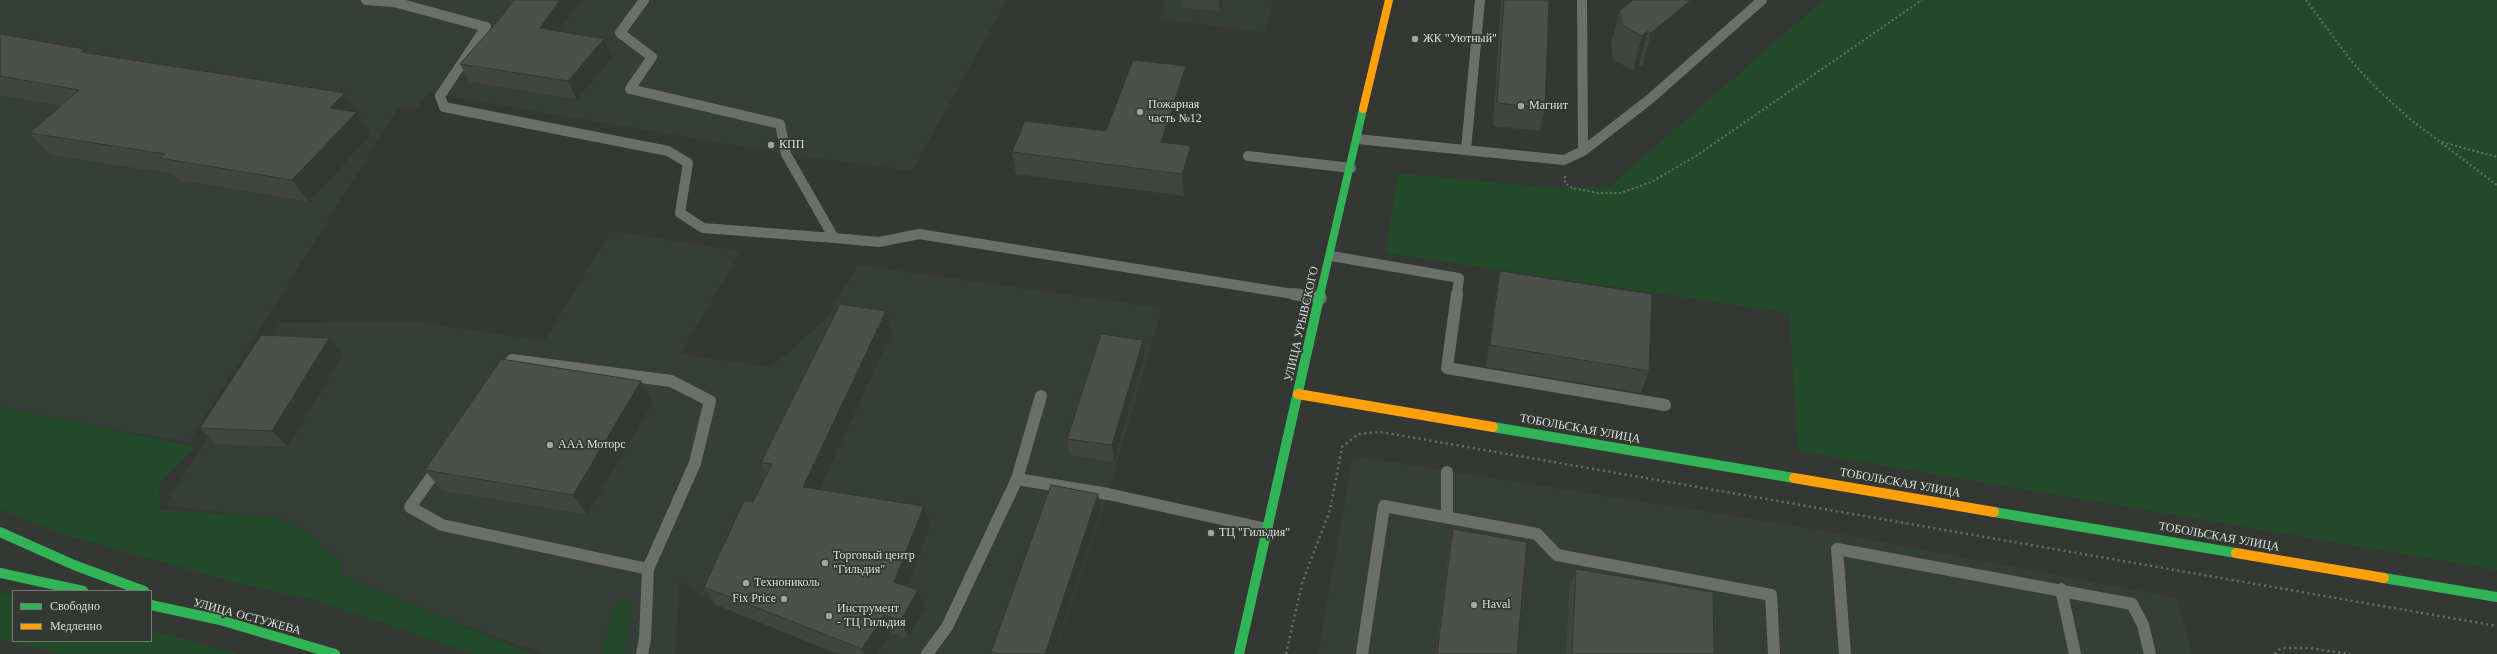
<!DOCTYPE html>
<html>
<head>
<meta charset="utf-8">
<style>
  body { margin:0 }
  #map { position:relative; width:2497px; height:654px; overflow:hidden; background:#343734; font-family:"Times New Roman",serif }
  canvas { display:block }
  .legend { position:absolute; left:12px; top:590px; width:140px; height:52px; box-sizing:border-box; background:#333833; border:1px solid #767a76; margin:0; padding:5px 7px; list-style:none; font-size:12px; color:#dbdedb }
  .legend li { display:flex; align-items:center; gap:8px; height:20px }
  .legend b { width:20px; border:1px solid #767a76 }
</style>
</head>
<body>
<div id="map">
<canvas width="2497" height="654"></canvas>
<ul class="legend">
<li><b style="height:5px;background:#30b455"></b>Свободно</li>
<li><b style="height:5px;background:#ff9f0a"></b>Медленно</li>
</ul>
</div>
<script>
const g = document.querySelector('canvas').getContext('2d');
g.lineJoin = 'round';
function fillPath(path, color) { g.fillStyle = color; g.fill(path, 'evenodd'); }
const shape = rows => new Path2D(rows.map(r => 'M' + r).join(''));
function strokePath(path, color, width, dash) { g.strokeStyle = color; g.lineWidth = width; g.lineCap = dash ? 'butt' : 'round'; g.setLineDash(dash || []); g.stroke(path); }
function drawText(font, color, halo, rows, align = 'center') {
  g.font = font + ' "Times New Roman",serif'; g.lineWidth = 3.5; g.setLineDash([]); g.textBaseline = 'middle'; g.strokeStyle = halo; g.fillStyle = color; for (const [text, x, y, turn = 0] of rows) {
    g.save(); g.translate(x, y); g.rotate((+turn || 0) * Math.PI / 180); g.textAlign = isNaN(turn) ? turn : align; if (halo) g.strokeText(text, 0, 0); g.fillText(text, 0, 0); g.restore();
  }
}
const built = shape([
  [0,0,1007,0,912,171,786,154,429,93,416,109,399,107,189,442,0,411],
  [1165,0,1273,0,1265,32,1158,19],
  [611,231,741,251,680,354,771,367,826,319,858,265,1162,308,1108,494,1054,654,838,654,716,605,679,581,675,654,544,654,326,576,267,518,165,505,280,323,418,322,544,341],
  [1353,456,1797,526,2177,598,2192,654,1318,654]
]);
const green = shape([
  [1823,0,2497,0,2497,570,1798,451,1789,313,1386,253,1398,173,1555,188,1609,187],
  [0,407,196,447,159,484,160,510,277,517,307,533,342,563,340,575,532,654,474,654,310,599,237,583,65,535,0,509],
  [0,592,13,595,13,641,151,641,151,630,238,654,63,654,0,639],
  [622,600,628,601,632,607,624,654,602,654,612,611]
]);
const pathFar1 = shape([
  [2306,0,2352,62,2376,88,2411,120,2497,185],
  [2442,142,2497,157],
  [1565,176,1565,183,1572,188,1598,193,1621,193,1651,182,1696,156,1922,0]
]);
const path = shape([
  [1286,654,1302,583,1330,510,1342,447,1358,434,1381,432,2497,626],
  [2275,654,2281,648,2309,648,2350,654]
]);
const laneFar1 = shape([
  [366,0,394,2,486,27,440,96,444,107,668,151,688,163,680,213,703,228,834,238],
  [644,0,620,33,652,57,630,89,780,124,786,154,834,238,879,242,919,234,1299,295],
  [1582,0,1583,151],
  [1357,139,1564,160,1583,151,1650,99,1762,0],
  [1466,150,1480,0],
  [1248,156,1351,168],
  [1331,256,1459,278,1457,295]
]);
const lane = shape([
  [1293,294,1321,298],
  [1457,294,1447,368,1665,405],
  [504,372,512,360,671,381,710,401,695,463,648,569,645,639,642,654],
  [440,465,410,507,442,525,648,569],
  [1447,472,1447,517],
  [1017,479,1108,494,1267,529],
  [2061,589,2075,654],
  [927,654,947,627,1017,479,1041,396],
  [1362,654,1384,506,1537,534,1557,555,1771,595,1774,654],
  [1845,654,1837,549,2132,604,2143,625,2150,654]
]);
const fastFar1 = shape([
  [1320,295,1363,109]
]);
const fast = shape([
  [1493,427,1794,478],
  [1994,512,2236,553],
  [0,532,74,565,144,591],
  [0,573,83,591],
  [2384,578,2497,597],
  [151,605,220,620,335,654],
  [1239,654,1320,294]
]);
const slowFar1 = shape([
  [1363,109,1389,0]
]);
const slow = shape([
  [1298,394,1493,427],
  [1794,478,1994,512],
  [2236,553,2384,578]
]);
const wall = shape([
  [582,0,559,31,604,39,613,57,577,100,470,82,460,64],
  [1181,0,1223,0,1220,12,1181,7],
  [1501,0,1549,0,1545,108,1540,131,1493,126],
  [1719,3,1642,67,1639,65,1633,70,1613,60,1611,44,1620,10],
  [0,34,88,53,345,93,372,134,309,202,179,180,174,174,50,155,30,133,61,106,0,95],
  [1186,66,1187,89,1169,143,1192,168,1184,196,1016,174,1012,152,1106,131],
  [1500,271,1649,371,1641,393,1486,367,1496,293],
  [893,331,820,489,931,525,907,586,918,590,925,608,908,638,891,633,878,654,838,654,716,605,704,587,753,502,766,475,761,463],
  [1143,340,1144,357,1114,462,1070,455,1067,439],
  [343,355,288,447,216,444,200,428],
  [641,381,653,402,587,515,442,491,425,470],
  [1101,510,1053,654,992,654,991,652],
  [1453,529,1517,654,1435,654,1449,549],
  [1576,569,1714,654,1566,654,1569,588]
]);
const shadedWall = shape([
  [560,0,582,0,548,46,540,28],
  [1219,0,1223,0,1220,12],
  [1691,0,1720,0,1719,3,1642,67,1651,33],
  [1648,31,1639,65,1633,70,1642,36],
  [604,39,613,57,577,100,568,81],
  [85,49,103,71,81,52],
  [1186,66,1187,89,1163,164,1161,142],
  [345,93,372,134,309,202,292,180,330,108],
  [1191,146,1192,168,1184,196,1182,174],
  [886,311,893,331,812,506,803,487],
  [329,338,343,355,288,447,272,431],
  [1143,340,1144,357,1114,462,1112,445],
  [641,381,653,402,587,515,573,495],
  [1098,494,1101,510,1053,654,1045,654],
  [924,506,931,525,902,600,894,582],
  [918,590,925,608,908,638,901,620],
  [884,615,891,633,878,654,864,654,862,649]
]);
const building = shape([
  [514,0,560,0,540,28,604,39,568,81,460,64,497,22,514,0],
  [1504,0,1549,0,1545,108,1497,103,1504,0],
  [1633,0,1691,0,1651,33,1648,31,1642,36,1622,25,1620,10,1633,0],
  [0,34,85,49,81,52,345,93,330,108,357,112,292,180,160,158,165,154,30,133,79,90,0,76,0,34],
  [1133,60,1186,66,1161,142,1191,146,1182,174,1012,152,1025,121,1106,131,1133,60],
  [1500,271,1652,294,1649,371,1490,345,1500,271],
  [840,304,886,311,803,487,924,506,894,582,918,590,901,620,884,615,862,649,704,587,744,501,753,502,772,464,761,463,840,304],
  [1101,334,1143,340,1112,445,1067,439,1101,334],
  [261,335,329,338,272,431,200,428,261,335],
  [501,359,641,381,573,495,425,470,501,359],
  [1051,485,1098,494,1045,654,1001,654,991,652,1051,485],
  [1453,529,1527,542,1517,654,1437,654,1453,529],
  [1576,569,1713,592,1714,654,1572,654,1576,569]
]);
const markers = [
  [1415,39,4,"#a1a4a1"],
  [1521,106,4,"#a1a4a1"],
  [1140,112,4,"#a1a4a1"],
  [771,145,4,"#a1a4a1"],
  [550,445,4,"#a1a4a1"],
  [1211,533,4,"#a1a4a1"],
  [825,563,4,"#a1a4a1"],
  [746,583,4,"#a1a4a1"],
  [784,599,4,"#a1a4a1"],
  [1474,605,4,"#a1a4a1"],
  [829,616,4,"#a1a4a1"]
];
const poiNames = [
  ["ЖК \"Уютный\"",1423,39],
  ["Пожарная",1148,105],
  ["часть №12",1148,119],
  ["Магнит",1529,106],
  ["КПП",779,145],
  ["ААА Моторс",558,445],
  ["ТЦ \"Гильдия\"",1219,533],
  ["Торговый центр",833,556],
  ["\"Гильдия\"",833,570],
  ["Технониколь",754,583],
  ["Fix Price",776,599,"right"],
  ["Haval",1482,605],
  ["Инструмент",837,609],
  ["- ТЦ Гильдия",837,623]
];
const streetNames = [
  ["УЛИЦА УРЫВСКОГО",1302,324,-77],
  ["ТОБОЛЬСКАЯ УЛИЦА",1580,429,10],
  ["ТОБОЛЬСКАЯ УЛИЦА",1900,483,10],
  ["ТОБОЛЬСКАЯ УЛИЦА",2219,537,10],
  ["УЛИЦА ОСТУЖЕВА",247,617,15]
];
fillPath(built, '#363f37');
fillPath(green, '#234a28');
strokePath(pathFar1, '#6c6e6c', 2, [2, 2.5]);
strokePath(path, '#6c6e6c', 2.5, [2, 3.5]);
strokePath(laneFar1, '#6c6e6c', 10);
strokePath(lane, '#6c6e6c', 12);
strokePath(fastFar1, '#30b455', 8);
strokePath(fast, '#30b455', 10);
strokePath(slowFar1, '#ff9f0a', 8);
strokePath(slow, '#ff9f0a', 10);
fillPath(wall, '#414441');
fillPath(shadedWall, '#353735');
fillPath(building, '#4c4f4c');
strokePath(building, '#353735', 1);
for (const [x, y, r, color] of markers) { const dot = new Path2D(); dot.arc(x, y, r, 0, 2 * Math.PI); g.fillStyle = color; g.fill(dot); strokePath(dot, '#333833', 1.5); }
drawText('12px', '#dbdedb', '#333833', poiNames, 'left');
drawText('12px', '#dbdedb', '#333833', streetNames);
</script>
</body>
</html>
